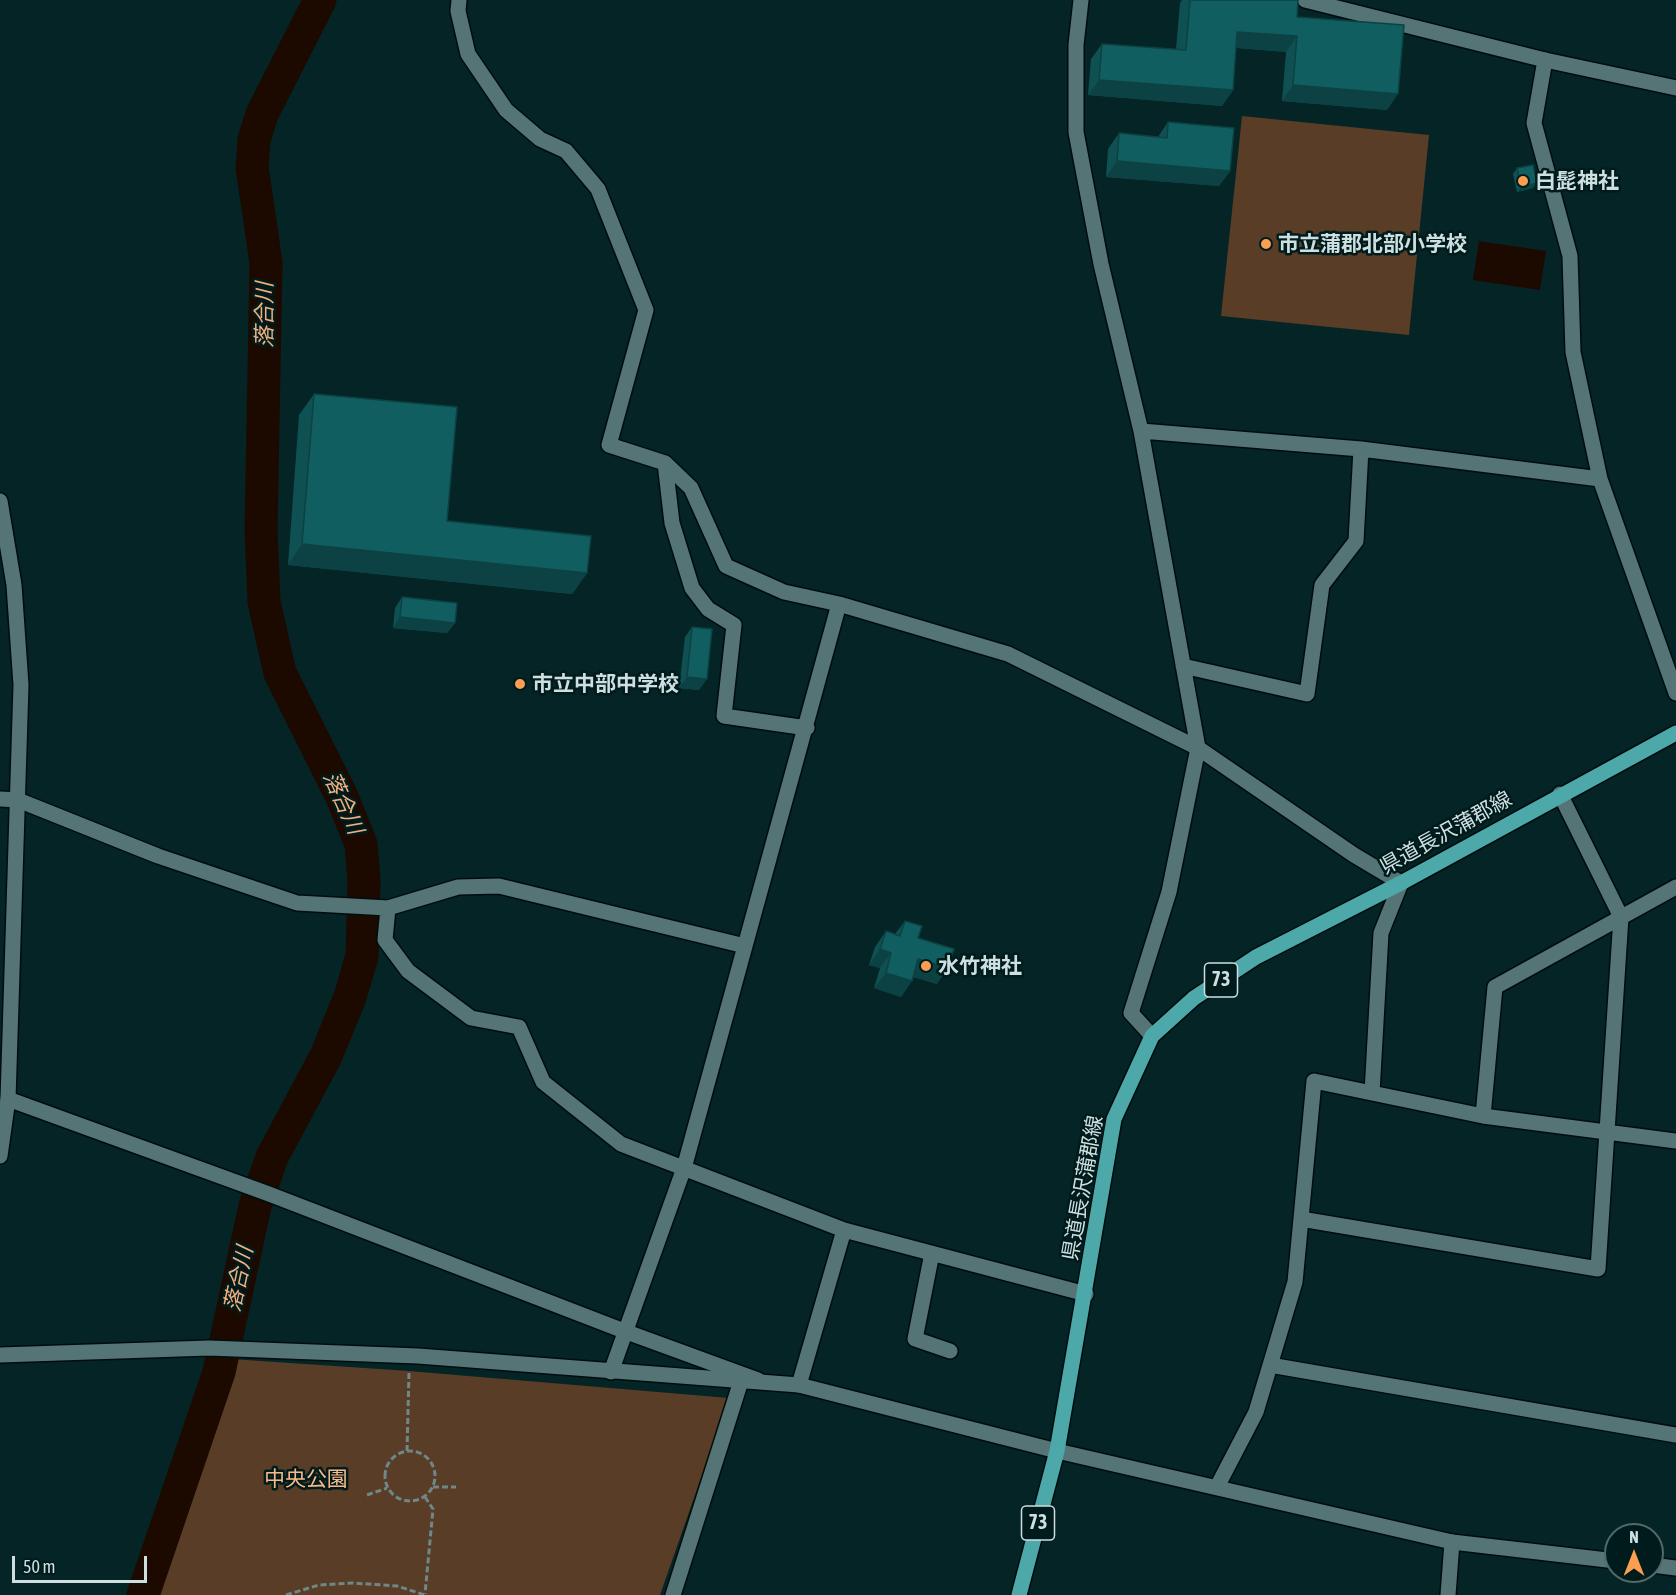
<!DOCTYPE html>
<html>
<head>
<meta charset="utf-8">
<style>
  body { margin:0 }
  #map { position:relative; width:1676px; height:1595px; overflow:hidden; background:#052426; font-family:"Asap Condensed",sans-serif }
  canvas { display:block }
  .north { position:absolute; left:1604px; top:1523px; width:60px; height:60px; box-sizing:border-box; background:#001b1c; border:2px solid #52696a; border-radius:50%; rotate:0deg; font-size:16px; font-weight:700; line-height:24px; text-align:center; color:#cedfe0 }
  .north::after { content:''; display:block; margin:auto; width:21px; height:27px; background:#fb9e52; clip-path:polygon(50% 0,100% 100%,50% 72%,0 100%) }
  .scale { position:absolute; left:12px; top:1556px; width:135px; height:27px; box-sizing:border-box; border:3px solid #cedfe0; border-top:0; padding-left:8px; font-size:18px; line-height:21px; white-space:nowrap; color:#cedfe0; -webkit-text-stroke:4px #001b1c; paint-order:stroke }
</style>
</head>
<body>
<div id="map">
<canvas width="1676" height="1595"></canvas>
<div class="north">N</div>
<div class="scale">50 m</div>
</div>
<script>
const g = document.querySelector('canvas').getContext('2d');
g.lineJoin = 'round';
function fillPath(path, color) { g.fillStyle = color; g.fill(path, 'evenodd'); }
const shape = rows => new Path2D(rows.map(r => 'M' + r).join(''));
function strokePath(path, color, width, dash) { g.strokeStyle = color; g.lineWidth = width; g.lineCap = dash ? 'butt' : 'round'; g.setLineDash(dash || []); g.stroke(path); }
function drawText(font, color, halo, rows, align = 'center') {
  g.font = font + ' "Asap Condensed","Noto Sans JP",sans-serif'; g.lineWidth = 5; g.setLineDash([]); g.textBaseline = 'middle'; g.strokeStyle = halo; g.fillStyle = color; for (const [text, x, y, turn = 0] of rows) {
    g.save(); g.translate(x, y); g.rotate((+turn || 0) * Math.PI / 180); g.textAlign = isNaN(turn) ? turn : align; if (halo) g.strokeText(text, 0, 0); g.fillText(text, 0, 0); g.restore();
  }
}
const green = shape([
  [1242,116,1429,135,1409,335,1221,316],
  [231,1359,409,1371,729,1398,660,1595,144,1595,205,1413]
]);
const water = shape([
  [1479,241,1546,251,1540,290,1473,280]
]);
const river = shape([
  [143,1595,219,1372,255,1206,272,1157,326,1056,350,997,362,956,364,881,361,844,342,797,280,673,264,602,261,531,266,263,252,167,254,140,262,114,320,0]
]);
const path = shape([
  [407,1451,409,1372],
  '385 1476a25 25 0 1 1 50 0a25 25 0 1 1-50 0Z',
  [433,1487,456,1487],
  [367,1495,387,1488],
  [425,1497,433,1509,425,1594],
  [286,1595,319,1585,353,1583,397,1586,425,1595]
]);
const street = shape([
  [459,0,458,11,468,54,506,110,540,139,566,151,598,189,646,310,609,445,665,463,691,488,726,566,784,592,839,604,1008,654,1198,748,1354,855,1401,883,1381,933,1372,1093],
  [1081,0,1076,45,1076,132,1101,264,1141,431,1198,748,1169,892,1131,1013,1152,1036],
  [1545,60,1534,123,1570,256,1573,352,1600,479,1676,693],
  [1141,431,1361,449,1600,479],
  [665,463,672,523,692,588,708,609,734,625,724,716,807,728],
  [1183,666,1307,694,1322,585,1356,541,1361,449],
  [0,799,18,800,158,856,297,903,388,908,458,887,499,886,745,946],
  [388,908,385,940,408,971,471,1018,519,1027,543,1082,621,1144,844,1230,1086,1294],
  [8,1099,269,1194,624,1331,758,1380],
  [1483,1116,1495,987,1676,887],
  [1301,1219,1598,1269,1621,917,1560,794],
  [932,1253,915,1339,950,1351],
  [1270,1365,1676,1435],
  [611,1372,684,1168,839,604],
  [799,1385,844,1230],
  [1217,1487,1256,1412,1295,1282,1314,1081,1483,1116,1676,1141],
  [1452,1542,1616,1561],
  [1652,1565,1676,1568],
  [673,1595,741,1381]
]);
const secondary = shape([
  [1305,0,1545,60,1676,88],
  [0,501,14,585,21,685,8,1099,0,1156],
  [0,1355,209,1348,418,1356,799,1385,1057,1451,1452,1542,1448,1595]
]);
const primary = shape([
  [1019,1595,1057,1451,1114,1119,1152,1036,1194,998,1256,957,1401,883,1676,733]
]);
const wall = shape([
  [1182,0,1298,0,1297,17,1387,110,1282,101,1286,52,1236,48,1233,90,1222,106,1088,95,1091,59,1102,44,1176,49,1180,3],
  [1168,122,1230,171,1219,186,1106,177,1108,149,1119,133,1158,137],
  [1517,168,1533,188,1517,192,1513,174],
  [314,394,447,521,587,573,572,594,288,565,299,415],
  [402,597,455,623,447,633,393,628,395,608],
  [692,627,699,690,679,688,685,637],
  [905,921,918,938,937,984,913,977,901,997,874,988,880,968,869,965,875,947,886,931,895,934]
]);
const shadedWall = shape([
  [1237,32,1297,36,1286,52,1226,47],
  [1099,80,1233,90,1222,106,1088,95],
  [1293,85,1398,94,1387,110,1282,101],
  [1117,161,1230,171,1219,186,1106,177],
  [1537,183,1533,188,1517,192,1521,187],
  [302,544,587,573,572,594,288,565],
  [400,617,455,623,447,633,393,628],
  [687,677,707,679,699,690,679,688],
  [880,949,891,953,880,968,869,965],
  [918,959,948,968,937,984,907,975],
  [886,973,912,981,901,997,874,988]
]);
const building = shape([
  [1190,0,1298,0,1297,17,1404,25,1398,94,1293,85,1297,36,1237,32,1233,90,1099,80,1102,44,1186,50,1190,0],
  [1168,122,1234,128,1230,171,1117,161,1119,133,1167,138,1168,122],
  [1533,165,1537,183,1521,187,1517,168,1533,165],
  [314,394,457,407,447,521,591,536,587,573,302,544,314,394],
  [402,597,457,603,455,623,400,617,402,597],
  [692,627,712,629,707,679,687,677,692,627],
  [905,921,922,926,918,938,954,949,948,968,918,959,912,981,886,973,891,953,880,949,886,931,900,936,905,921]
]);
const markers = [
  [1523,181,6,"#fb9e52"],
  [1266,244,6,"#fb9e52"],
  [520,684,6,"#fb9e52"],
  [926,966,6,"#fb9e52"]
];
const shields = [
  [1221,980,33],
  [1038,1523,33]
];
const shieldNames = [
  ["73",1221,980],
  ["73",1038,1523]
];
const poiNames = [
  ["白髭神社",1535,181],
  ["市立蒲郡北部小学校",1278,244],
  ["市立中部中学校",532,684],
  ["水竹神社",938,966]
];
const streetNames = [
  ["県道長沢蒲郡線",1446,833,-29],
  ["県道長沢蒲郡線",1083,1188,-80]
];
const parkNames = [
  ["中央公園",306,1479]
];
const waterNames = [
  ["落合川",265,315,-90],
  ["落合川",343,803,66],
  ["落合川",239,1279,-78]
];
fillPath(green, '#593d27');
fillPath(water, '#1c0a00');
strokePath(river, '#1c0a00', 33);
strokePath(street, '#000d0e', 18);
strokePath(secondary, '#000d0e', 18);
strokePath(primary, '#000d0e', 18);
strokePath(path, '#6f8788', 3, [6, 3]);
strokePath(street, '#557475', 15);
strokePath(secondary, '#557475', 15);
strokePath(primary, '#4da8aa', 15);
fillPath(wall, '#0f5153');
fillPath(shadedWall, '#0c4243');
fillPath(building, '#115e60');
strokePath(building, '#0c4243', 1.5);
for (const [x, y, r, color] of markers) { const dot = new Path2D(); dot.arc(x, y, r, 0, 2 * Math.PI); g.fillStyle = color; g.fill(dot); strokePath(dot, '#001b1c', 2); }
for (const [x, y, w] of shields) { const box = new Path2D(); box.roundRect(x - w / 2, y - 17, w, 34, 4.5); g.fillStyle = '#001b1c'; g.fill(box); strokePath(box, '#cedfe0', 1.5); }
drawText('bold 20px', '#cedfe0', null, shieldNames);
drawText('bold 21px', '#cedfe0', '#001b1c', poiNames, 'left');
drawText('21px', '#cedfe0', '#001b1c', streetNames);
drawText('21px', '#f9b887', '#001b1c', parkNames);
drawText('italic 22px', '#f0af7e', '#001b1c', waterNames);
</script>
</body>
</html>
